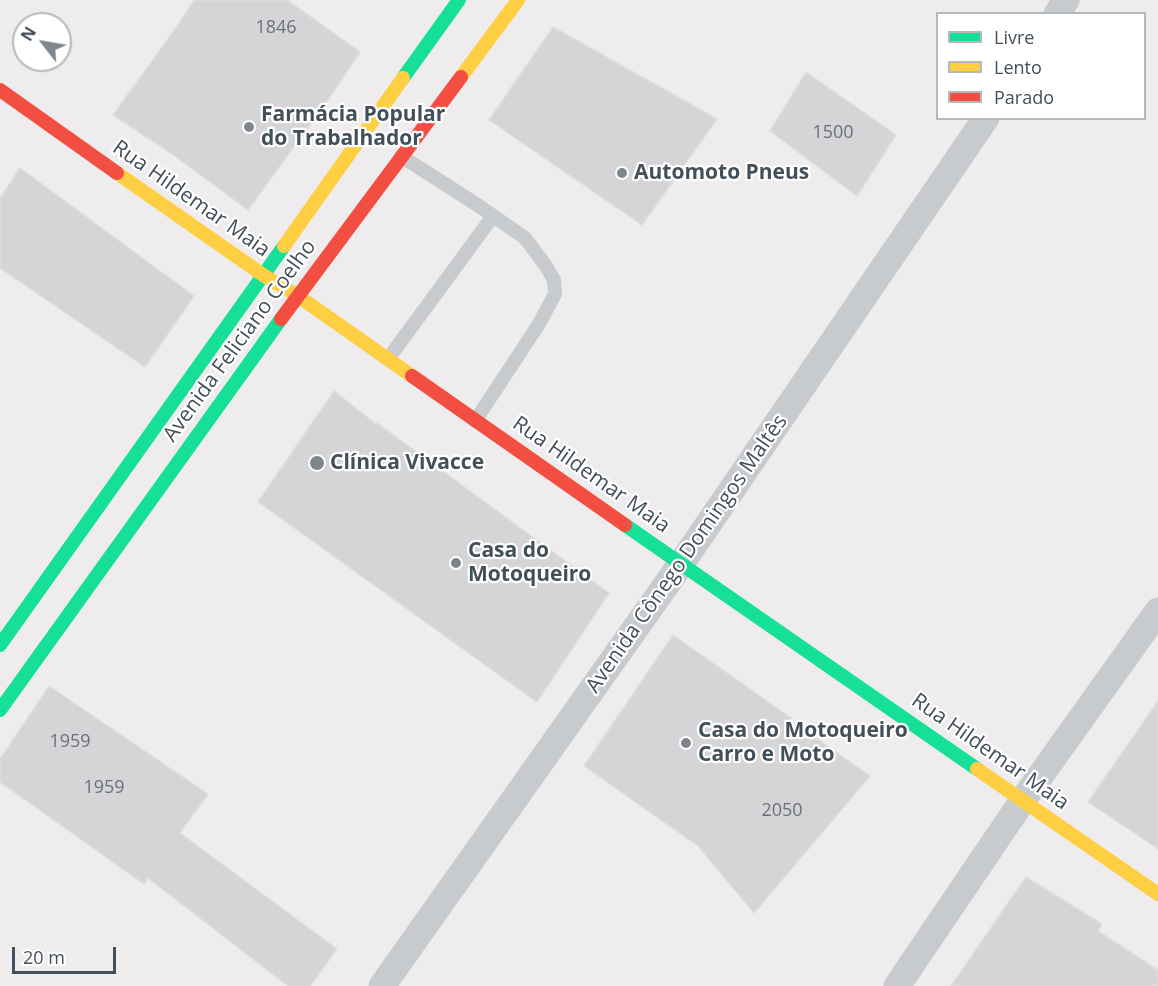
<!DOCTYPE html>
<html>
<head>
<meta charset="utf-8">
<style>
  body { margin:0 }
  #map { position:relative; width:1158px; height:986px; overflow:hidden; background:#eeecec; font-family:"Open Sans",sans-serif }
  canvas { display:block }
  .legend { position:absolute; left:936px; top:12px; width:210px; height:108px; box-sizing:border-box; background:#fff; border:2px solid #b4b9bd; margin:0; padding:8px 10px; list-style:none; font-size:18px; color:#434f59 }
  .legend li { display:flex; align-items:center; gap:12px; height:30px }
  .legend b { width:30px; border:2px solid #b4b9bd }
  .north { position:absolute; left:12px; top:12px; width:60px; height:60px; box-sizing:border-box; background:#fff; border:2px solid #b4b9bd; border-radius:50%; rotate:301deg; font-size:16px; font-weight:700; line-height:24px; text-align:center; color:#434f59 }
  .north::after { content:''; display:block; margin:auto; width:21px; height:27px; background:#7f868c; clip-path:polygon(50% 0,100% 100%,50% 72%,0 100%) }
  .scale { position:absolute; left:12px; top:947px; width:104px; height:27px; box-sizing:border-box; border:3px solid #434f59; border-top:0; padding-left:8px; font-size:18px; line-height:21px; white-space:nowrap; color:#434f59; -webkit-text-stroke:4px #fff; paint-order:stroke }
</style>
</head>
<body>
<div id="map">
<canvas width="1158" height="986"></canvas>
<ul class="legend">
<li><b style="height:8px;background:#16e098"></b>Livre</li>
<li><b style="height:8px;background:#ffcf43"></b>Lento</li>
<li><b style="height:8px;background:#f24e42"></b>Parado</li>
</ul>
<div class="north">N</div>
<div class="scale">20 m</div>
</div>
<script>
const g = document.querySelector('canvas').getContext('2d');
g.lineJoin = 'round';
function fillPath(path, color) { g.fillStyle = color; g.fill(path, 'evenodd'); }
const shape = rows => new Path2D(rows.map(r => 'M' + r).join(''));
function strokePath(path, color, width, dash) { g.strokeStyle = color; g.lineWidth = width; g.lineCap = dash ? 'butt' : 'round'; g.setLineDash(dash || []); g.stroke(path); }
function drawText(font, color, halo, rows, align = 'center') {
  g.font = font + ' "Open Sans",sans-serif'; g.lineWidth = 4.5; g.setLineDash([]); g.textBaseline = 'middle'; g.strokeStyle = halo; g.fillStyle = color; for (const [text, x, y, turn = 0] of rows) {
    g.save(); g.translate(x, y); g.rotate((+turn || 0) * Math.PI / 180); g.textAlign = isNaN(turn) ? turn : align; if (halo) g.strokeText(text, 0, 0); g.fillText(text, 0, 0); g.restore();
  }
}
const building = shape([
  [194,0,287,0,360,52,328,100,248,210,172,154,113,115,178,25,194,0],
  [553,27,717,119,642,225,489,120,553,27],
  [806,72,896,135,857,196,770,131,806,72],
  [20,168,194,296,145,367,0,268,0,198,20,168],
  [334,391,376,424,377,423,609,593,537,702,258,502,334,391],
  [673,635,791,718,790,720,870,776,754,913,698,846,584,766,673,635],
  [49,686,208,794,180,833,337,949,310,986,288,986,148,878,144,884,0,782,0,759,49,686],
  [1158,701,1158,849,1088,802,1158,701],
  [1026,877,1102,924,1098,931,1158,970,1158,986,951,986,1026,877]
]);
const lane = shape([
  [401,156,479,206,525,238,546,266,554,280,555,294,539,324,475,421],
  [388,359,493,216]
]);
const street = shape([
  [1057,14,1066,0],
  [382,986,681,564,986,118],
  [897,986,1023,800,1158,611]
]);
const fast = shape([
  [403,78,459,0],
  [625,525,977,769],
  [0,645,284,246],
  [0,710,281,319]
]);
const slow = shape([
  [461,77,518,0],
  [117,173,263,275,298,296,412,376],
  [284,246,403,78],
  [977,769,1158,894]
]);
const jam = shape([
  [0,90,117,173],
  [281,319,461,77],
  [412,376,625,525]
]);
const markers = [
  [249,127,6,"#7f868c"],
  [622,173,6,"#7f868c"],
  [317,463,8,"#7f868c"],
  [456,563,6,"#7f868c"],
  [686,743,6,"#7f868c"]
];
const numberNames = [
  ["1846",276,28],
  ["1500",833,133],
  ["1959",70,742],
  ["1959",104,788],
  ["2050",782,811]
];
const poiNames = [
  ["Farmácia Popular",261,115],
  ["do Trabalhador",261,139],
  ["Automoto Pneus",634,173],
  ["Clínica Vivacce",330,463],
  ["Casa do",468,551],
  ["Motoqueiro",468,575],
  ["Casa do Motoqueiro",698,731],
  ["Carro e Moto",698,755]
];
const streetNames = [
  ["Rua Hildemar Maia",191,199,35],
  ["Avenida Feliciano Coelho",240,341,-54],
  ["Rua Hildemar Maia",591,475,35],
  ["Avenida Cônego Domingos Maltês",687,554,-55],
  ["Rua Hildemar Maia",990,752,35]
];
fillPath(building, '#d5d4d7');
strokePath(building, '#dfdedf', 1.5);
strokePath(lane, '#c8cbcd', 14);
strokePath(street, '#c8cbcd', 27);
strokePath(fast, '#16e098', 14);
strokePath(slow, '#ffcf43', 14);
strokePath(jam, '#f24e42', 14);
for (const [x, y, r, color] of markers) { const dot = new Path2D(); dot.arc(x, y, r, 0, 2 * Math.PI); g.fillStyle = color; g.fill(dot); strokePath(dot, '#fff', 2); }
drawText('18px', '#69727a', null, numberNames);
drawText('bold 21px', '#434f59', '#fff', poiNames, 'left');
drawText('21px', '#434f59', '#fff', streetNames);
</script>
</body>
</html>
